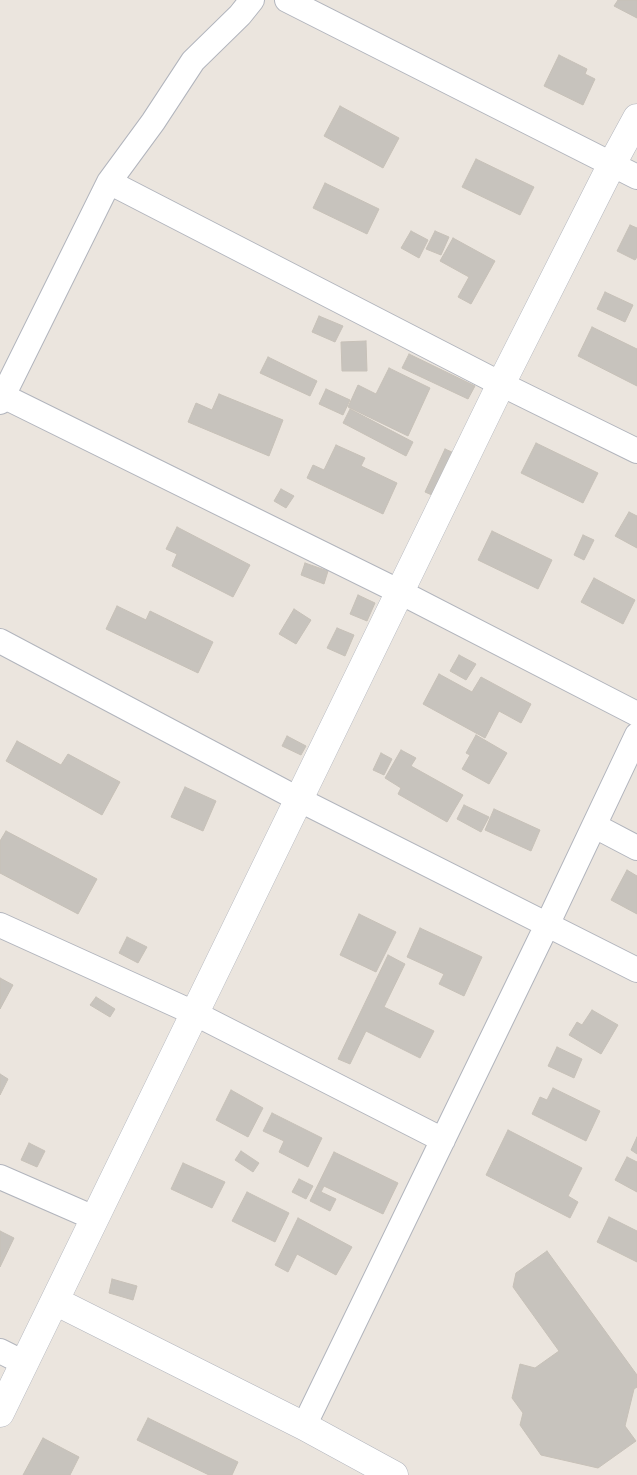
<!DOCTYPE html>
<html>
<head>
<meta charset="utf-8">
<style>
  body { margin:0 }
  canvas { display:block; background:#ebe5de }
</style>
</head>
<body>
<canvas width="637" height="1475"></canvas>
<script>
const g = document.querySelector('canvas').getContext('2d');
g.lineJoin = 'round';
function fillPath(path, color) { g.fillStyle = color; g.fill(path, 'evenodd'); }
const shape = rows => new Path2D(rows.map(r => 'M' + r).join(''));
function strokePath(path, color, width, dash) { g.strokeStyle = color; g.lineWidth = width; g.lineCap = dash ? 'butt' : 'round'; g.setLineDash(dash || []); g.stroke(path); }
const building = shape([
  [618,0,637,0,637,18,614,6,618,0],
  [559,55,587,69,585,74,595,79,583,105,544,86,559,55],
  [340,106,399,138,383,168,324,136,340,106],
  [476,159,534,187,520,215,462,187,476,159],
  [325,183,379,209,367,234,313,208,325,183],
  [630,225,637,228,637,257,635,260,617,251,630,225],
  [411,231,428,240,419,258,401,248,411,231],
  [435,231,449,237,441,255,426,249,435,231],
  [453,238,495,261,471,304,458,297,469,277,440,261,453,238],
  [605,292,633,305,625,322,597,309,605,292],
  [319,316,343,326,335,342,312,332,319,316],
  [592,327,637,349,637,386,578,356,592,327],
  [366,341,367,371,342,371,341,342,366,341],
  [409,354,475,386,468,399,402,368,409,354],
  [268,357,317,381,310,396,260,373,268,357],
  [389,368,430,388,408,436,348,407,358,385,376,394,389,368],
  [326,389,350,400,343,415,319,404,326,389],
  [219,394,283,420,269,456,188,422,196,403,212,410,219,394],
  [350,409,413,442,406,456,343,423,350,409],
  [536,443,598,473,583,503,521,473,536,443],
  [336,445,365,458,361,466,397,483,383,514,307,478,313,465,324,470,336,445],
  [445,449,461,456,441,499,425,492,445,449],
  [281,489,294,496,286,508,274,501,281,489],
  [629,512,637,516,637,548,615,536,629,512],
  [177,527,250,565,233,597,172,566,177,554,166,549,177,527],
  [492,531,552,560,538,589,478,560,492,531],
  [583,535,594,540,584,560,574,555,583,535],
  [305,563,328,571,324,584,301,575,305,563],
  [594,578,635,600,623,624,581,602,594,578],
  [358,595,375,603,367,621,350,614,358,595],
  [117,606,146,620,150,611,213,642,198,673,106,629,117,606],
  [294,609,311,620,296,644,279,634,294,609],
  [337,628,354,635,345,656,327,648,337,628],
  [459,655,476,664,466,680,450,671,459,655],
  [439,674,472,692,481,677,531,704,521,723,499,711,485,738,423,704,439,674],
  [476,735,507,753,489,784,462,769,470,755,466,753,476,735],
  [287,736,306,746,301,755,282,746,287,736],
  [17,741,61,765,68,754,120,782,102,815,6,761,17,741],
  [401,750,416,758,411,766,463,795,447,822,398,794,401,788,385,778,401,750],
  [381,753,392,759,384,775,373,770,381,753],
  [185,787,216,801,203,831,171,817,185,787],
  [464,805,489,817,481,832,457,819,464,805],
  [494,809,540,830,531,851,485,830,494,809],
  [6,831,97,879,78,914,0,873,0,841,6,831],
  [627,870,637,876,637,914,611,900,627,870],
  [359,914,396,932,376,972,340,955,359,914],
  [420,928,482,957,464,996,439,984,444,974,407,957,420,928],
  [127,937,147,947,138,963,119,953,127,937],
  [388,955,405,964,384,1007,434,1031,420,1058,366,1031,350,1064,338,1059,388,955],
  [0,978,13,985,0,1009,0,978],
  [96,997,115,1009,110,1017,90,1005,96,997],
  [592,1010,618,1025,601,1054,569,1035,577,1022,582,1025,592,1010],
  [557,1047,582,1059,574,1078,548,1066,557,1047],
  [0,1074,8,1079,0,1095,0,1074],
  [553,1088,600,1111,586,1141,532,1114,540,1097,547,1100,553,1088],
  [231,1090,263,1108,248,1137,216,1120,231,1090],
  [272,1113,322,1138,308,1167,279,1152,284,1141,263,1131,272,1113],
  [508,1130,582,1168,568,1196,578,1202,570,1218,486,1175,508,1130],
  [637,1137,637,1154,631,1150,637,1137],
  [29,1143,45,1151,37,1167,21,1160,29,1143],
  [241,1151,259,1163,253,1172,235,1160,241,1151],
  [334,1152,398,1183,383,1214,324,1186,321,1192,336,1199,330,1211,310,1201,334,1152],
  [627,1157,637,1162,637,1192,615,1180,627,1157],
  [183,1163,225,1182,212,1208,171,1189,183,1163],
  [299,1179,313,1186,306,1199,292,1192,299,1179],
  [247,1192,289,1213,275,1242,232,1221,247,1192],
  [609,1217,637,1231,637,1262,597,1242,609,1217],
  [298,1218,352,1247,336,1275,297,1254,288,1272,275,1265,298,1218],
  [0,1231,14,1238,0,1267,0,1231],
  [547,1251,637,1375,637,1387,634,1389,625,1426,636,1441,598,1468,541,1455,520,1425,523,1413,512,1398,520,1364,535,1368,559,1351,513,1287,516,1273,547,1251],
  [112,1279,137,1286,133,1300,109,1293,112,1279],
  [148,1418,238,1462,232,1475,209,1475,137,1440,148,1418],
  [43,1438,79,1457,70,1475,23,1475,43,1438]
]);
const minor = shape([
  [287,0,637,177],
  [109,182,501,384,637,451],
  [3,396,400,592,637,714],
  [0,402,109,182,153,122,193,61,240,15,252,0],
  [0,641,298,799,637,970],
  [595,826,637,848],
  [0,925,194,1013,443,1140],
  [0,1177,94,1218],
  [0,1351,24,1363],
  [304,1426,547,925,637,735]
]);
const tertiary = shape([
  [55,1301,304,1426,394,1475],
  [0,1413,501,384,612,164,637,118]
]);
fillPath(building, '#c7c3bd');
strokePath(building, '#c7c1b8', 1);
strokePath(minor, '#b2b5bd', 26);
strokePath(tertiary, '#b2b5bd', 29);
strokePath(minor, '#fff', 24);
strokePath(tertiary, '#fff', 28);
</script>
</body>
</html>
